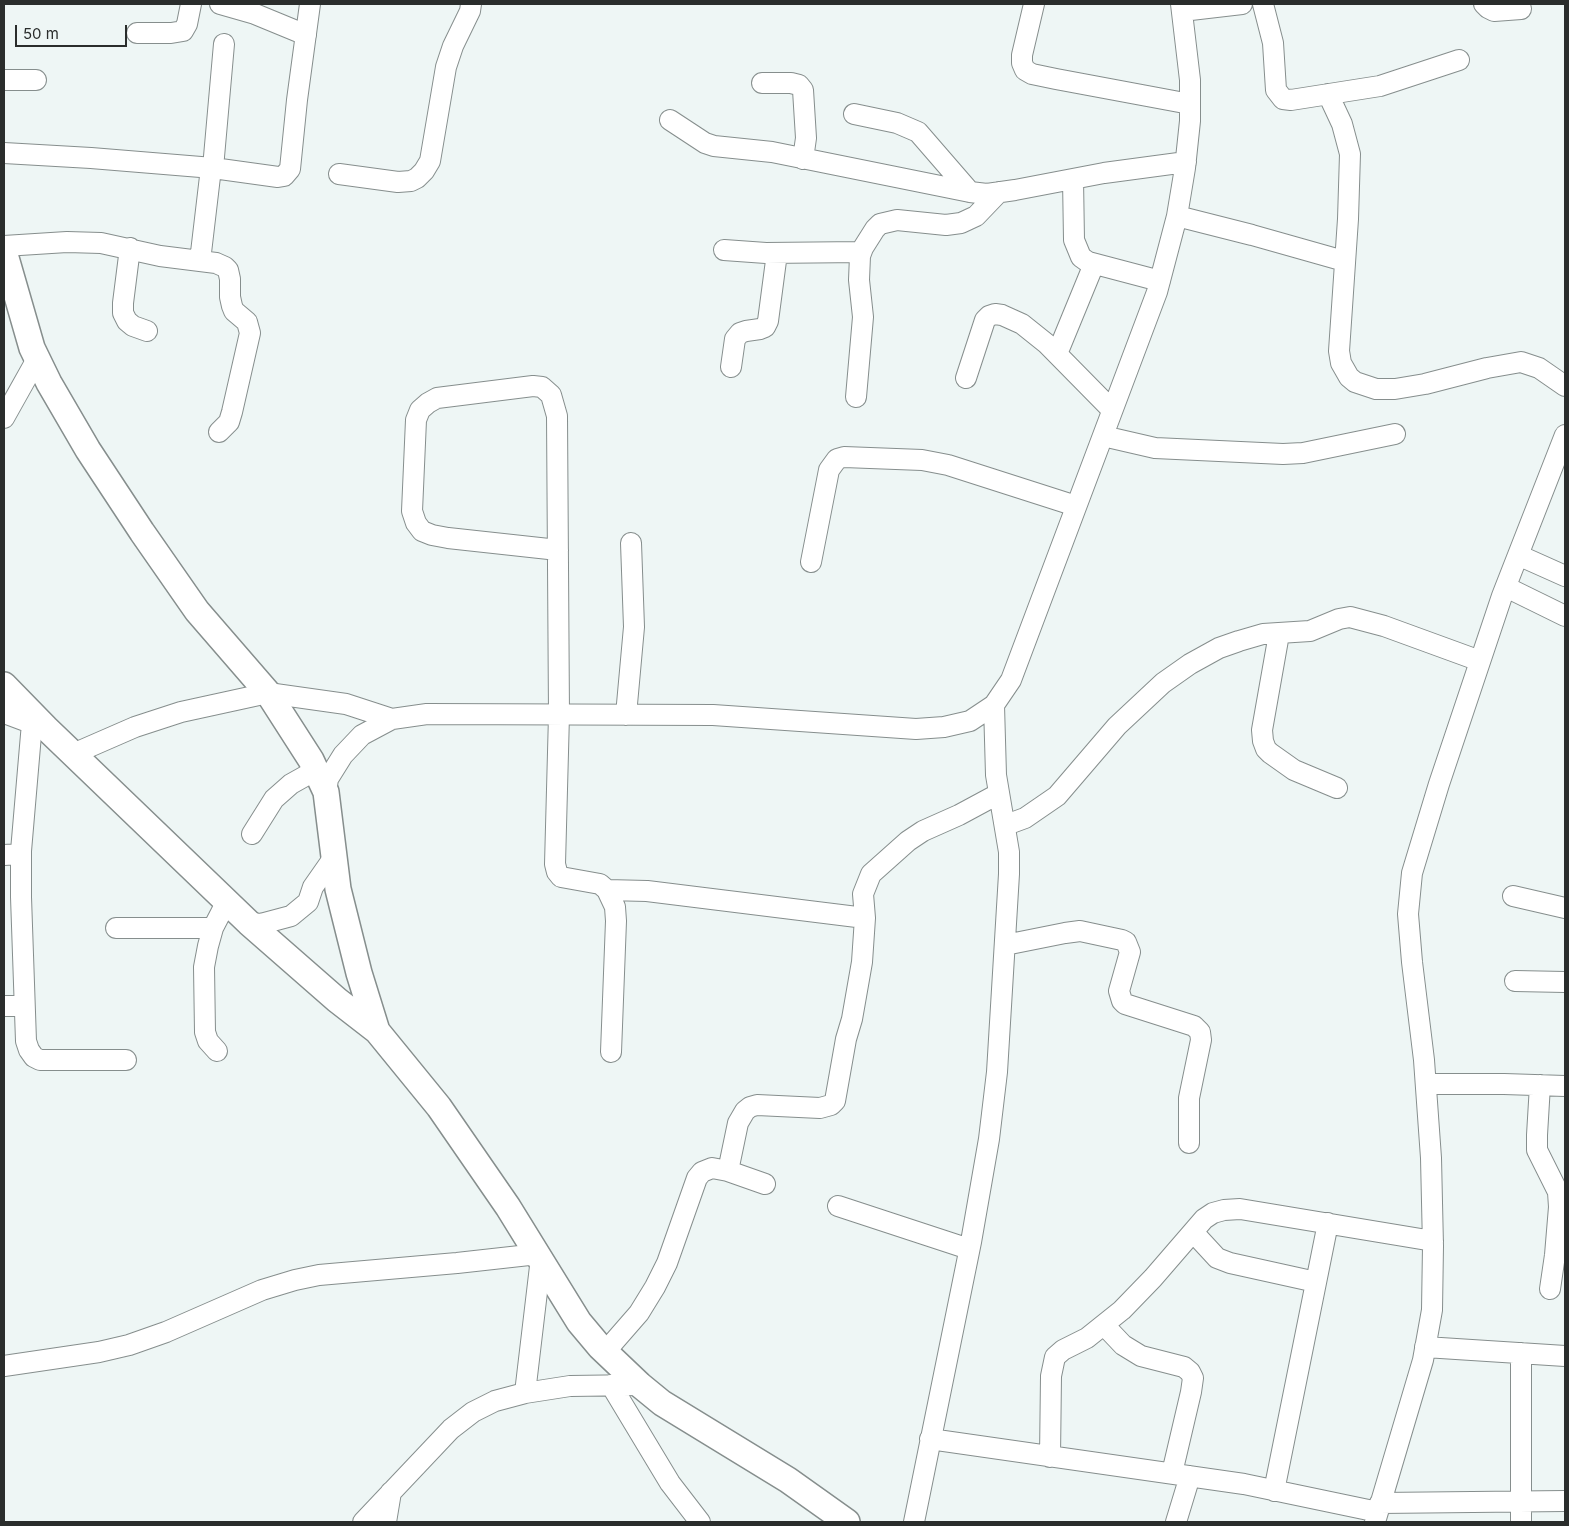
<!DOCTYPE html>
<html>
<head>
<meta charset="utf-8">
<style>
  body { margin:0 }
  #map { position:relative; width:1569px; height:1526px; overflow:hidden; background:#eef6f5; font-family:Inter,sans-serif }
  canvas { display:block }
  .frame { position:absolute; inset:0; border:5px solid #2a2d2c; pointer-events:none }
  .scale { position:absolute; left:15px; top:25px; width:112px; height:22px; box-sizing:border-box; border:2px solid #2a2d2c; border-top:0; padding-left:6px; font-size:15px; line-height:18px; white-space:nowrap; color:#2a2d2c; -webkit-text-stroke:4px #eef6f5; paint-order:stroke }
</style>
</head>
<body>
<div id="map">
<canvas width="1569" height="1526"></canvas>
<div class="frame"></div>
<div class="scale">50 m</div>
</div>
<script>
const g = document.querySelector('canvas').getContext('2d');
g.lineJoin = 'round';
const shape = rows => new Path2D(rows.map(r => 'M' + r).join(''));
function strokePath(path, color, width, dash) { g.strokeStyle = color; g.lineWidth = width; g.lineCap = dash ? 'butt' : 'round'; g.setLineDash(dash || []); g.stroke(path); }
const minor = shape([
  [220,4,255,14,306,35],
  [1034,4,1022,55,1022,63,1025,70,1032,74,1056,79,1190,104],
  [1263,4,1273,43,1276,90,1283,99,1291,100,1380,86,1459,60],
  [1484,4,1488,8,1494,11,1521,9],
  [1182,11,1242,4],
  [137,33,171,33,183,31,187,24,191,4],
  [4,80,36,80],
  [762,83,791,83,799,85,803,90,806,138,803,159],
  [1328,94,1342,124,1350,154,1348,219,1339,351,1341,363,1349,377,1355,382,1376,389,1395,389,1425,384,1487,368,1521,362,1539,368,1565,386],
  [854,114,897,123,918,132,970,192],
  [670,120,705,143,714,146,772,152,970,192,987,194,1015,190,1104,173,1186,162],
  [4,153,91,158,213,168,278,177,284,176,290,169,297,100,310,4],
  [213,168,224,44],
  [339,174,398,182,411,181,417,178,424,171,430,161,446,67,453,46,470,11,471,4],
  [1073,179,1074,240,1081,257,1088,262,1160,281],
  [1177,216,1252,235,1344,261],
  [4,246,67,242,101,243,160,256,216,263,225,267,228,270,230,279,230,297,232,306,234,311,247,322,250,333,232,412,229,422,219,432],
  [130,248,123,303,123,313,127,321,133,326,147,331],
  [724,250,766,253,861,252],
  [200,261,211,168],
  [1057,354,1094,264],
  [731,367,735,339,740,333,746,331,760,329,765,327,768,321,777,253],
  [966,378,985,320,989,316,995,314,1002,315,1022,324,1047,344,1112,410],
  [856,397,863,317,859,280,860,256,863,248,875,229,880,224,897,220,946,225,961,223,976,216,999,192],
  [4,418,37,359],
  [1103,436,1155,448,1283,454,1303,453,1395,434],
  [558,550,448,538,432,535,422,531,416,523,412,511,416,420,420,410,428,403,437,398,533,386,542,387,551,395,557,416,559,715,555,864,557,872,561,877,600,884,607,890,615,907,616,921,611,1052],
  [1518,555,1565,576],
  [811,562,829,470,837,459,844,457,922,460,948,465,1076,506],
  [1506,587,1565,616],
  [1279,634,1262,730,1263,741,1266,749,1270,753,1294,770,1337,788],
  [4,713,44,728],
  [626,715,634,627,631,543],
  [32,723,21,851,21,897,26,1041,29,1050,34,1057,40,1060,126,1060],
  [73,754,135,727,181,712,268,693,346,704,392,719],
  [326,792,328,779,343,755,362,735,392,719,427,714,713,715,916,729,944,727,970,721,994,705,1011,680,1157,292,1177,216,1185,168,1190,121,1190,80,1181,4],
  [1006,825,1025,818,1057,796,1117,726,1163,683,1190,664,1219,648,1239,641,1263,634,1310,631,1339,619,1350,617,1384,626,1480,661],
  [252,834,274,799,291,784,316,770],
  [4,855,21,854],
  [607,890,647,891,865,918],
  [1513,896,1565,908],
  [249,923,261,924,291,916,308,902,313,887,334,857],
  [116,928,213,928],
  [1005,945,1065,933,1080,931,1122,940,1126,942,1130,952,1119,991,1122,1001,1125,1004,1194,1026,1200,1032,1201,1040,1189,1098,1189,1143],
  [1515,981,1565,982],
  [4,1006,24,1006],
  [217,1051,208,1041,205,1032,204,967,208,946,213,928,227,901],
  [1426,1084,1504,1084,1565,1086],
  [1540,1085,1537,1135,1537,1150,1558,1192,1559,1207,1555,1255,1550,1289],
  [728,1171,738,1123,745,1111,750,1107,757,1105,820,1108,831,1105,835,1101,846,1039,852,1019,862,962,865,918,863,894,871,874,908,841,923,831,959,815,998,794],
  [838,1206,969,1249],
  [1193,1232,1217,1258,1230,1263,1316,1282],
  [1104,1325,1123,1345,1141,1356,1184,1367,1190,1372,1193,1378,1191,1392,1172,1473],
  [1425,1347,1565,1356],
  [605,1352,639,1313,655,1287,667,1263,697,1178,702,1172,712,1168,728,1171,765,1184],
  [1521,1353,1521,1522],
  [4,1366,99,1352,129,1345,166,1332,262,1290,295,1280,319,1275,457,1263,538,1254],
  [611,1385,670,1483,700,1522],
  [525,1393,541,1258],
  [930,1439,1244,1484,1378,1512],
  [1050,1457,1051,1376,1055,1357,1063,1350,1087,1338,1122,1310,1153,1278,1204,1219,1213,1213,1224,1210,1240,1209,1433,1241],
  [1274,1491,1328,1223],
  [1380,1503,1565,1501],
  [363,1522,451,1429,473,1412,495,1401,525,1393,570,1386,640,1385],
  [386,1522,391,1492],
  [914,1522,971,1242,989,1139,997,1072,1009,874,1009,852,996,775,994,705],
  [1176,1522,1190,1476],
  [1375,1522,1423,1360,1432,1310,1433,1246,1431,1158,1424,1060,1412,962,1408,914,1412,873,1439,784,1502,596,1565,435]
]);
const major = shape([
  [4,251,32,348,49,383,88,450,142,532,197,611,268,693,311,760,326,792,338,889,359,973,377,1031],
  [4,685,46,728,249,923,337,1000,377,1031,439,1107,508,1207,579,1322,600,1347,640,1385,662,1403,788,1480,847,1522]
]);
strokePath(minor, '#868e8d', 22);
strokePath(major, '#868e8d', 28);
strokePath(minor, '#fff', 20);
strokePath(major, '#fff', 25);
</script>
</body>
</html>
